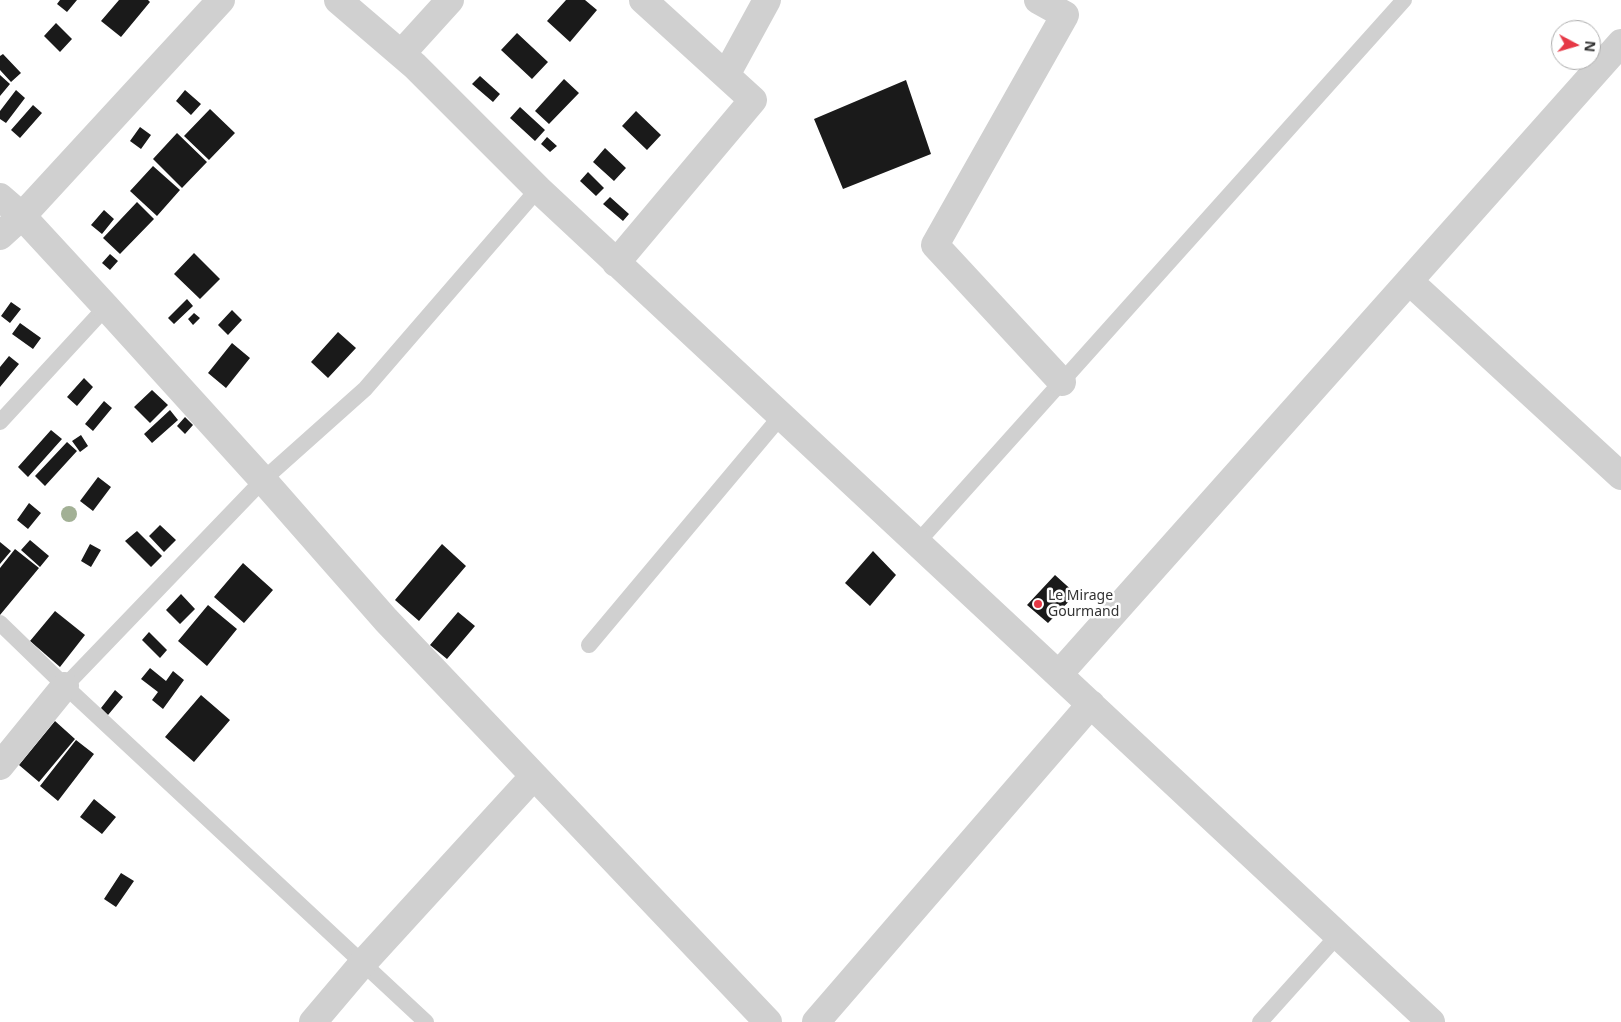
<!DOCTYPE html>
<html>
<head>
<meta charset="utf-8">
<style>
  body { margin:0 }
  #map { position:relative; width:1621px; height:1022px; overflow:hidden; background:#fff; font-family:"Noto Sans",sans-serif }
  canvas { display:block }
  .north { position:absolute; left:1551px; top:20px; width:50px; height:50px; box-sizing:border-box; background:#fff; border:1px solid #adadad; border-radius:50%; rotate:96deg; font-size:14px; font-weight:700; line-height:20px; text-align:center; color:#333 }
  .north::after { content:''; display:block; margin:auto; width:18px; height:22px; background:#e63946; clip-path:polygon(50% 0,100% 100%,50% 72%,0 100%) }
</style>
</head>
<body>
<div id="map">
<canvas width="1621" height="1022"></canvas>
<div class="north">N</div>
</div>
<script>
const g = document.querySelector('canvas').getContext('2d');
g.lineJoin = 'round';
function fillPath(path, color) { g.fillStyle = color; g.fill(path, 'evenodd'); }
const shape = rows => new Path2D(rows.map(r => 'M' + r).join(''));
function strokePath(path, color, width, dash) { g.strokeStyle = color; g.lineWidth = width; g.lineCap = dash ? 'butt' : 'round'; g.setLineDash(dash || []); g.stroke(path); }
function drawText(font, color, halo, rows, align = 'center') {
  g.font = font + ' "Noto Sans",sans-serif'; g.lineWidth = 5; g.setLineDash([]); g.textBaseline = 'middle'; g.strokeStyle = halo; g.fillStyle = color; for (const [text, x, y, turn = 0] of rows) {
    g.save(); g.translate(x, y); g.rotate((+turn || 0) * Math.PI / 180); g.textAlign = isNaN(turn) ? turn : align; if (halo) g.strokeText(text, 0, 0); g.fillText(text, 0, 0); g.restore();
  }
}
const building = shape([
  [60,0,77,0,67,12,57,4],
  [119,0,148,0,150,2,121,37,101,21],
  [566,0,585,0,597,10,570,42,547,21],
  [56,23,72,39,60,52,44,36],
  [517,33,548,62,532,79,501,50],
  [3,54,21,73,11,82,0,70,0,56],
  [0,75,10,84,0,96],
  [480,76,500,94,493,102,472,84],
  [564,79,579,93,549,124,535,111],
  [906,80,931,154,843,189,814,119],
  [16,90,25,98,6,123,0,119,0,111],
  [185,90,201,104,191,115,176,101],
  [33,105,42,113,20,138,11,130],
  [520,107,545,130,535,141,510,118],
  [210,109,235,133,209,160,184,136],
  [636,111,661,135,647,150,622,126],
  [140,127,151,135,141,149,130,141],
  [177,133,207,162,182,188,153,159],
  [547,137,557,146,550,152,541,144],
  [605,148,626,168,614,181,593,162],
  [153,166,180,190,157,216,130,191],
  [588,172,604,188,596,196,580,181],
  [610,197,629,214,623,221,603,204],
  [137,202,154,219,120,254,103,238],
  [104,210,114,219,102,234,91,225],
  [194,253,220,279,200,299,174,274],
  [110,254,118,261,110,270,102,263],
  [187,299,193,306,174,324,168,318],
  [11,302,21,309,10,323,1,316],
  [232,310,242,320,228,335,218,325],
  [194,313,200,318,193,325,188,319],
  [20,323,41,338,33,349,12,334],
  [338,332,356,348,328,378,311,362],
  [232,343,250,358,226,388,208,373],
  [9,356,19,364,0,387,0,367],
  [84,378,93,387,77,406,67,397],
  [152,390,168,405,150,423,134,407],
  [104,401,112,408,93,431,85,424],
  [170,410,178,420,152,443,144,434],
  [185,417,193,425,185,434,177,426],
  [51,430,62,439,28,477,18,467],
  [81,435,88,446,80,452,72,441],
  [67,442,77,451,45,486,35,476],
  [98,477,111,487,93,511,80,501],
  [29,503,41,513,28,529,17,520],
  [160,525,176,540,164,552,149,536],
  [137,531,162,556,151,567,125,541],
  [30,540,49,556,40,567,21,550],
  [0,542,11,551,0,564],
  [90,544,101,550,91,567,81,561],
  [442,544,466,566,419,621,395,600],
  [15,549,39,568,0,615,0,568],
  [873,551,896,575,870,606,845,583],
  [243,563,273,590,244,623,214,597],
  [1055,575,1076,594,1048,623,1027,605],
  [181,594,195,609,180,624,166,610],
  [208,605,237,629,207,666,178,641],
  [55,611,85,635,60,667,30,641],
  [458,612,475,626,447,659,430,645],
  [149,632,167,650,160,658,142,640],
  [150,668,166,681,173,671,184,680,163,709,152,700,158,692,141,679],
  [115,690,123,697,108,715,101,708],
  [201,695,230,720,194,762,165,737],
  [55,721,75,739,39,782,19,765],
  [76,740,94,754,58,801,40,786],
  [94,799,116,817,102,834,80,817],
  [121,873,134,881,116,907,104,899]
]);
const service = shape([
  [0,422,106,307],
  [917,543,1404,0],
  [0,623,65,686,426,1022],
  [589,645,781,416],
  [65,686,263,480,365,389,538,189],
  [1260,1022,1339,934]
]);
const minor = shape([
  [338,0,415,66,538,189,1431,1022],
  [1038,0,1065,15,935,245,1062,382],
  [401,54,450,0],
  [726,75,767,0],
  [0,197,22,216,106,307,263,480,386,620,768,1022],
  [0,236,22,216,221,0],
  [616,263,753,100,643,0],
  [1409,281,1621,476],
  [1059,674,1621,43],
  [0,766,65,686],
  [313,1022,363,963,534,776],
  [816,1022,1091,704]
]);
const trees = [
  [69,514]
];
const markers = [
  [1038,604,5,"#e63946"]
];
const poiNames = [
  ["Le Mirage",1048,596],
  ["Gourmand",1048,612]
];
fillPath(building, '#1a1a1a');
strokePath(service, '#d0d0d0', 16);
strokePath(minor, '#d0d0d0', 28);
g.fillStyle = '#a2b095';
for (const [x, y] of trees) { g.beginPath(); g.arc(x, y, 8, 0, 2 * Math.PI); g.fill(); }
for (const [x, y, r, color] of markers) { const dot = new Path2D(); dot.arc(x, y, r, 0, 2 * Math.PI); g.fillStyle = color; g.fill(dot); strokePath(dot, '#fff', 2); }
drawText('14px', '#333', '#fff', poiNames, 'left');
</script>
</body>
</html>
